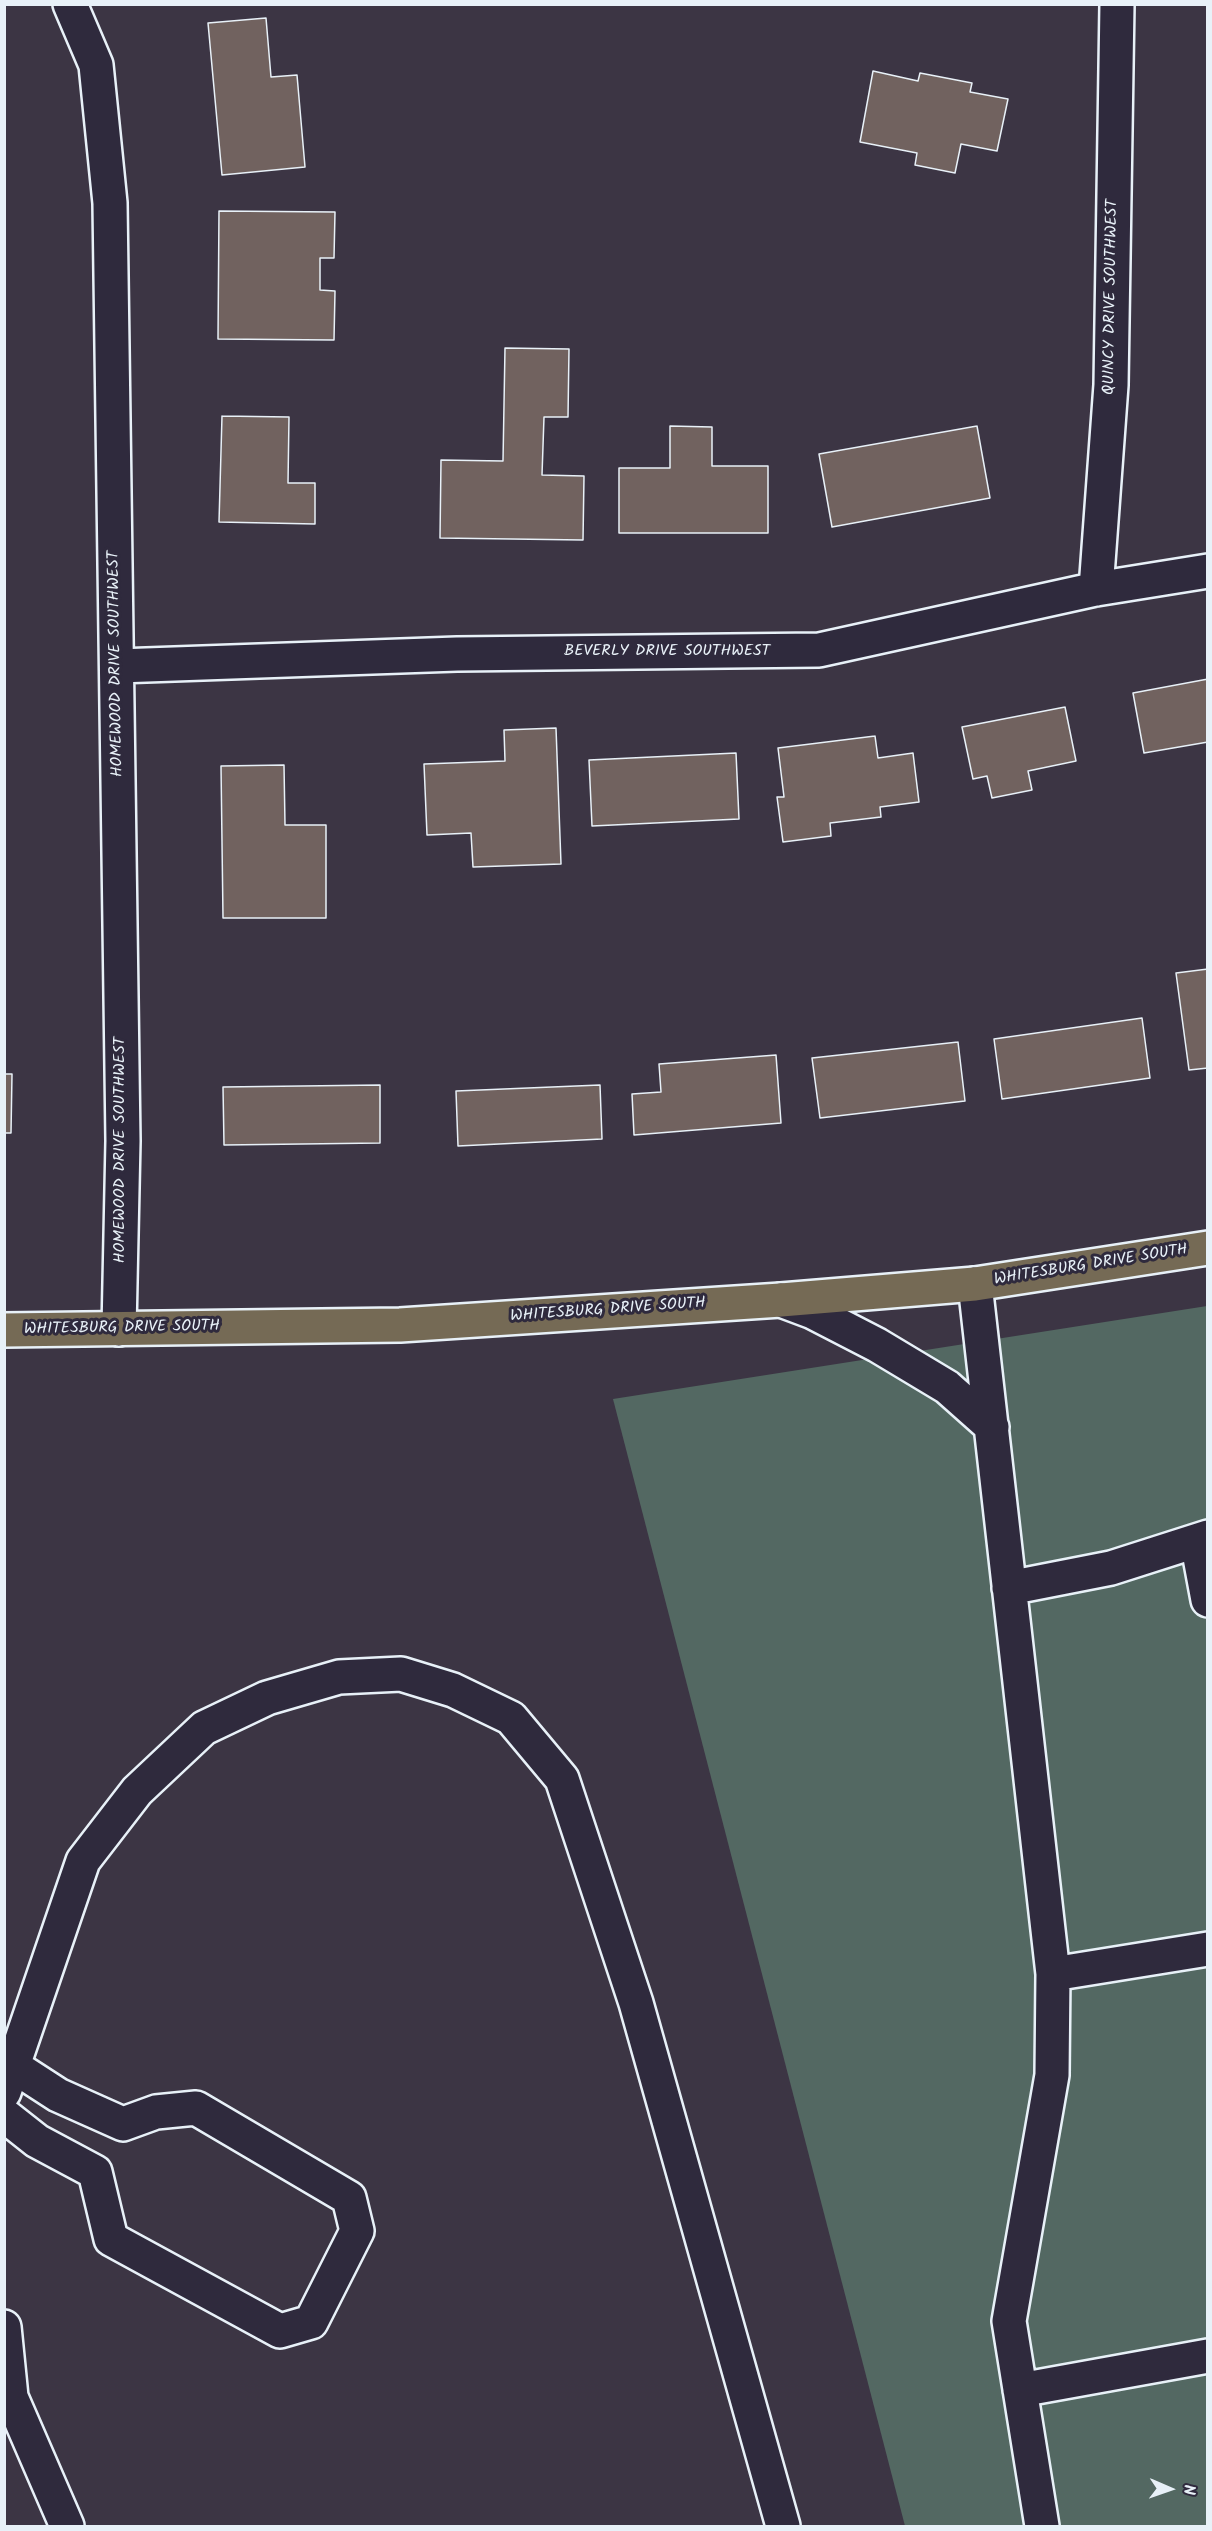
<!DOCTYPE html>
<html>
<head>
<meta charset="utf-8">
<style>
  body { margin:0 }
  #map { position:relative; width:1212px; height:2531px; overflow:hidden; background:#3c3544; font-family:Kalam,sans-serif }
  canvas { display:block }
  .frame { position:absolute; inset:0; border:6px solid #e8f1f8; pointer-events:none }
  .north { position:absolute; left:1140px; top:2459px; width:60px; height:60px; -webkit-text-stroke:4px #2f2a3d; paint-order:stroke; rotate:92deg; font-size:16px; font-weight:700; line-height:24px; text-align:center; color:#e8f1f8 }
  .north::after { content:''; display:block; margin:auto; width:21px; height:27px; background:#e8f1f8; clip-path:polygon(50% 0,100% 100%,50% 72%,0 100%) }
</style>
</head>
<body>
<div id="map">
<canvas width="1212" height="2531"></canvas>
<div class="frame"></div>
<div class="north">N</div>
</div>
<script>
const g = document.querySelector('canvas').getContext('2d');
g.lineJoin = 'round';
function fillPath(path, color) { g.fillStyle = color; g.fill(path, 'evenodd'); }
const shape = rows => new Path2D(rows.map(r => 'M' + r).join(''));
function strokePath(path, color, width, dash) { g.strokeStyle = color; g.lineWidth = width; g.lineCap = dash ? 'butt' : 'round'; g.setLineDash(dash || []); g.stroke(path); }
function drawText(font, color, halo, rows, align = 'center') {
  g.font = font + ' Kalam,sans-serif'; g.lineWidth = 6; g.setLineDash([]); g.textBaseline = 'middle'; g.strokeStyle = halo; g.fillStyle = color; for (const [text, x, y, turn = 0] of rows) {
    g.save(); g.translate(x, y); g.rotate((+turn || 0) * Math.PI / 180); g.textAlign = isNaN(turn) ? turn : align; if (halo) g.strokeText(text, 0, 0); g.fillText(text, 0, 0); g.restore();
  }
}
const green = shape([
  [1207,1306,1207,2526,905,2526,613,1399]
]);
const building = shape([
  [266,18,271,77,297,75,305,167,222,175,208,23,266,18],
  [873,71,918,81,920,73,972,83,970,92,1008,99,997,151,961,144,955,173,915,165,917,153,860,142,873,71],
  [219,211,335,212,334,258,320,258,320,290,335,291,334,340,218,339,219,211],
  [505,348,569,349,568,417,544,417,542,475,584,476,583,540,440,538,441,460,503,461,505,348],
  [222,416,289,417,288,483,315,483,315,524,219,522,222,416],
  [670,426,712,427,712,466,768,466,768,533,619,533,619,468,670,468,670,426],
  [977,426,990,498,832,527,819,454,977,426],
  [1208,679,1208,742,1144,753,1133,693,1208,679],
  [1065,707,1076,761,1028,771,1032,790,992,798,987,776,973,779,962,727,1065,707],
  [556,728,561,864,473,867,471,833,427,835,424,764,505,761,504,730,556,728],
  [875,736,878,758,913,753,919,802,880,807,881,817,830,823,831,836,783,842,777,797,784,797,778,748,875,736],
  [736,753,739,819,592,826,589,760,736,753],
  [284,765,285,825,326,825,326,918,223,918,221,766,284,765],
  [1208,969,1208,1068,1189,1070,1176,973,1208,969],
  [1142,1018,1150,1078,1002,1099,994,1039,1142,1018],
  [958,1042,965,1101,820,1118,812,1058,958,1042],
  [776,1055,781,1123,634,1135,632,1094,661,1092,659,1064,776,1055],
  [4,1074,12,1074,11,1133,4,1133,4,1074],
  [380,1085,380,1143,224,1145,223,1087,380,1085],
  [600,1085,602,1139,458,1146,456,1091,600,1085]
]);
const minor = shape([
  [70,4,96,65,110,203,123,1141,119,1329],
  [1096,589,1111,385,1117,4],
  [118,666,457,654,819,650,1096,589,1208,571],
  [975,1284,1053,1974,1052,2075,1009,2321,1042,2526],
  [781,1300,813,1312,877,1345,947,1387,992,1427],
  [1197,1541,1208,1600],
  [1009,1588,1111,1568,1208,1537],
  [1053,1974,1208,1949],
  [4,2060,58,2095,123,2124,156,2112,196,2108,349,2198,357,2231,311,2322,280,2331,111,2239,95,2172,37,2141,4,2115],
  [4,2092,83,1861,137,1791,204,1728,267,1698,339,1677,401,1674,453,1690,511,1718,562,1779,636,2003,783,2526],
  [4,2327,11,2397,67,2526],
  [1020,2390,1208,2356]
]);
const major = shape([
  [4,1330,400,1325,781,1300,975,1284,1208,1248]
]);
const streetNames = [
  ["QUINCY DRIVE SOUTHWEST",1112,297,-89],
  ["BEVERLY DRIVE SOUTHWEST",667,652],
  ["HOMEWOOD DRIVE SOUTHWEST",117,664,-91],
  ["HOMEWOOD DRIVE SOUTHWEST",121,1150,-90],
  ["WHITESBURG DRIVE SOUTH",1091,1266,-9],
  ["WHITESBURG DRIVE SOUTH",608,1311,-4],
  ["WHITESBURG DRIVE SOUTH",122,1329,-1]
];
fillPath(green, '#536862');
fillPath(building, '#71625f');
strokePath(building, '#e8f1f8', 1.5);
strokePath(minor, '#e8f1f8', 38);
strokePath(major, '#e8f1f8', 38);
strokePath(minor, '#2f2a3d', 33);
strokePath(major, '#756a55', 33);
drawText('16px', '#e8f1f8', '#2f2a3d', streetNames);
</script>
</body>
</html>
